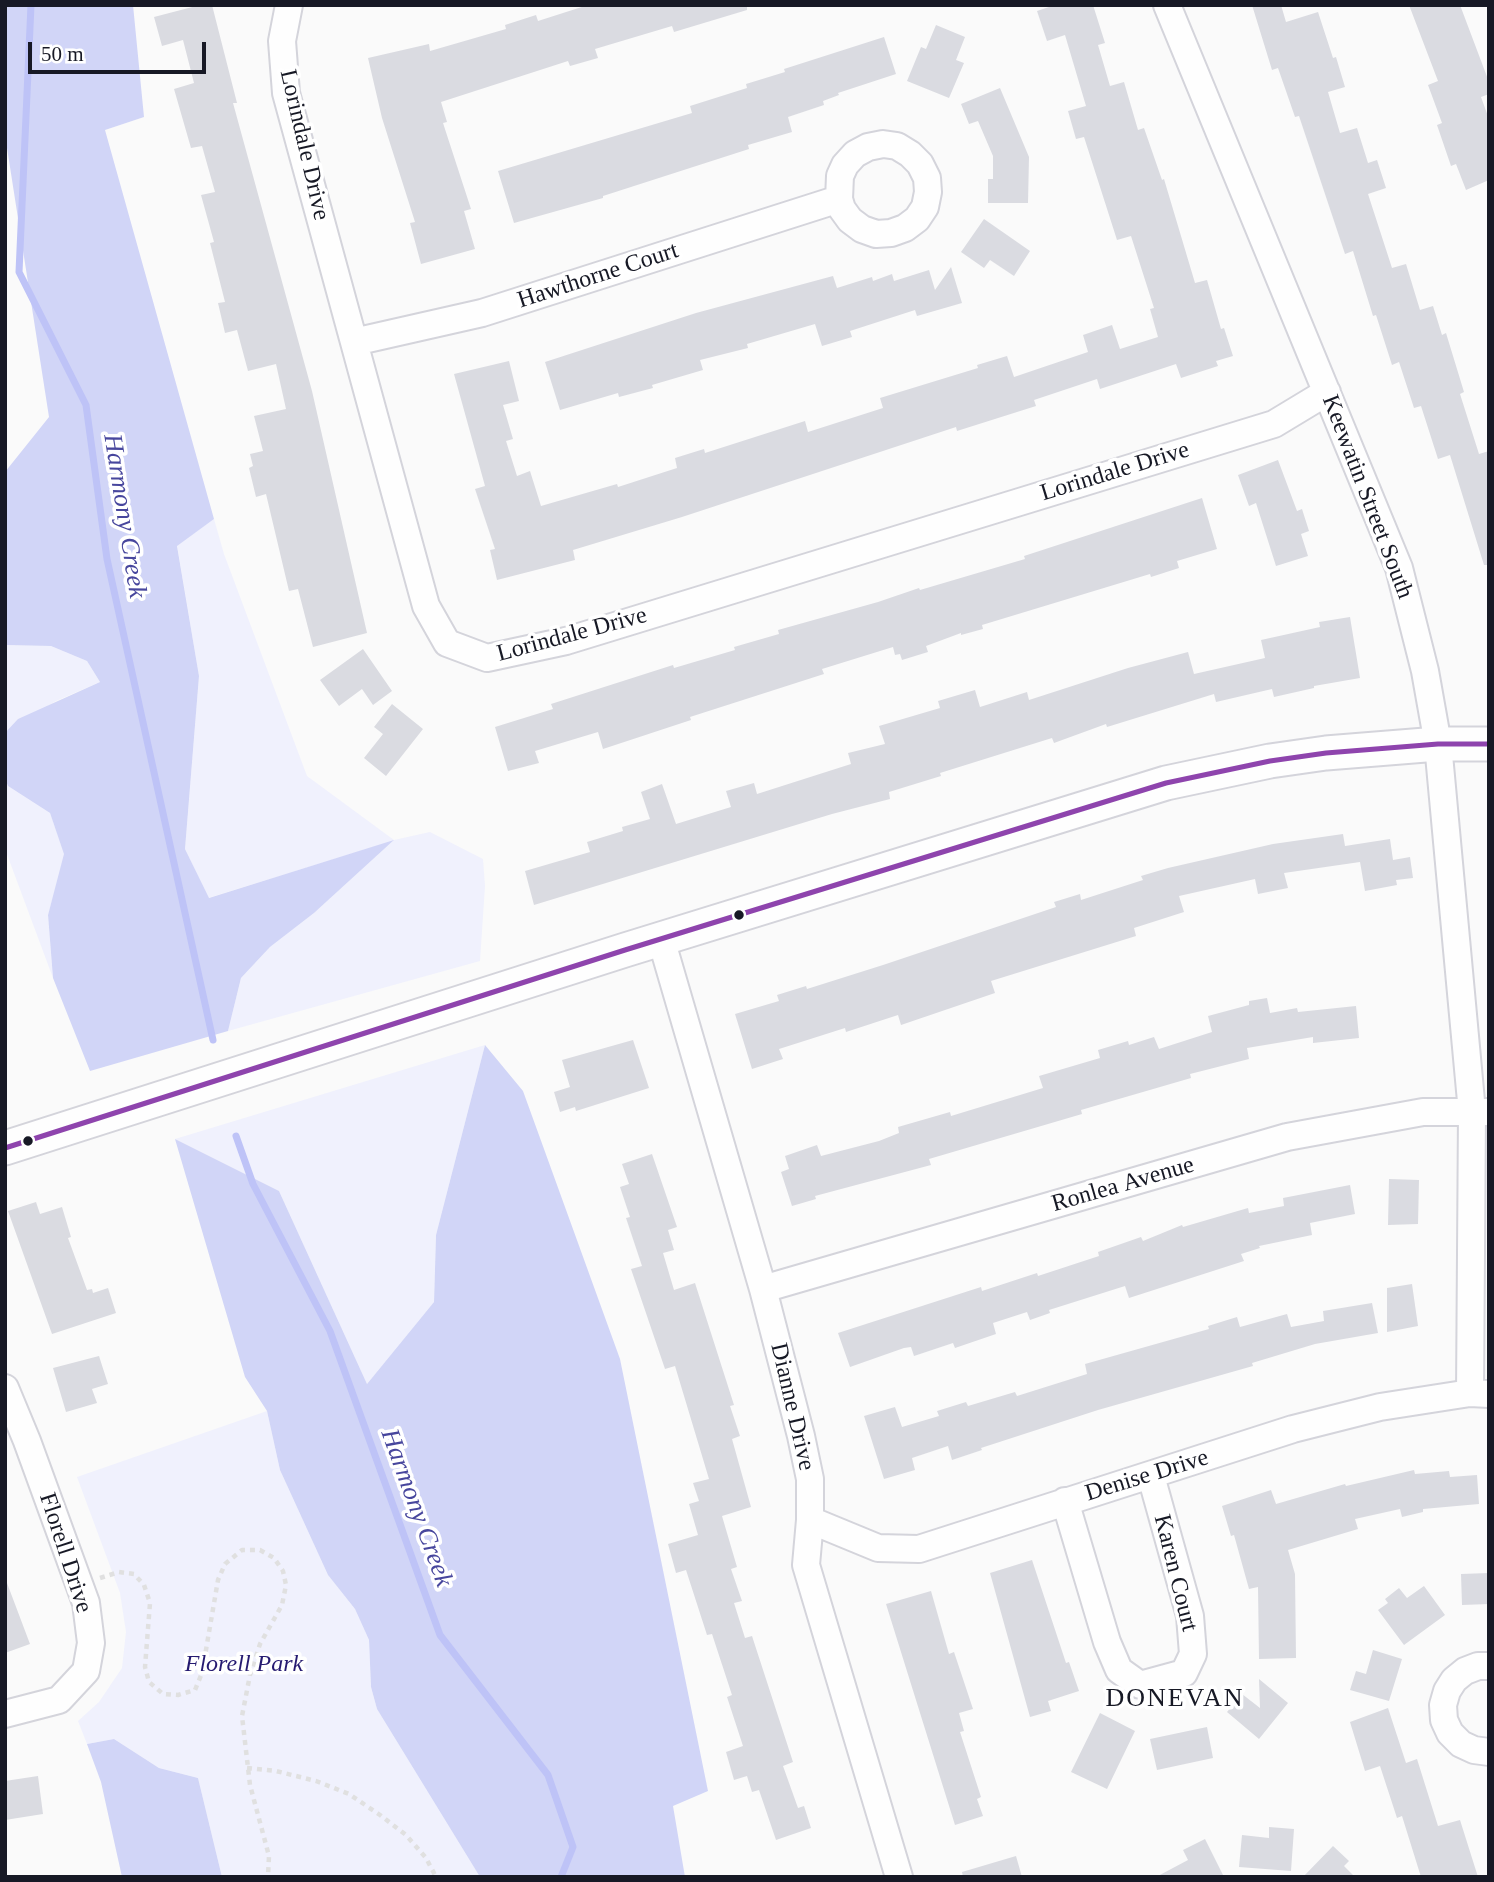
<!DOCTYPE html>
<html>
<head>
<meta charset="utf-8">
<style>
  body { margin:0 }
  #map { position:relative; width:1494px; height:1882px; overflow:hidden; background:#fafafa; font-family:Georgia,serif }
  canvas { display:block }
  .frame { position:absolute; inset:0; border:7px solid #171925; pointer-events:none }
  .scale { position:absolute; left:28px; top:42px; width:178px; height:32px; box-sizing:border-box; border:4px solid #171925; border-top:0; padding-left:9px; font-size:21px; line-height:24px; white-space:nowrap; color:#171925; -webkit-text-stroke:5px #fff; paint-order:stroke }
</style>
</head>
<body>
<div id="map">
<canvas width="1494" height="1882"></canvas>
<div class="frame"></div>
<div class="scale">50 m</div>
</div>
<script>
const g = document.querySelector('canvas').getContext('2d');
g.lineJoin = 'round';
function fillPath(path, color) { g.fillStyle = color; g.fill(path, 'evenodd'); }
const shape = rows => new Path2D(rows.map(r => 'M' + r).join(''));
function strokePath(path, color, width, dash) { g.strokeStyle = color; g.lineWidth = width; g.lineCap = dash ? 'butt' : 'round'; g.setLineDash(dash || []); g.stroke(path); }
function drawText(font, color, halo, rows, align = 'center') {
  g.font = font + ' Georgia,serif'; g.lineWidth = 7; g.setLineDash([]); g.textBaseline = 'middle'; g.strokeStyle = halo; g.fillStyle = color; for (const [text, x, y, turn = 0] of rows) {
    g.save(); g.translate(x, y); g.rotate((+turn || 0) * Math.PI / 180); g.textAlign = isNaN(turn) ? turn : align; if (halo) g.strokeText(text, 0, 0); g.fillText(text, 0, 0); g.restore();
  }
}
const green = shape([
  [214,519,224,554,307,776,394,840,430,832,483,859,485,886,480,961,228,1031,241,978,270,947,314,913,393,841,208,898,185,849,199,676,177,545],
  [5,645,51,646,87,661,100,682,56,701,5,733],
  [5,779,8,786,50,813,65,855,48,915,53,978,5,849],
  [485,1045,436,1235,434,1302,367,1384,279,1191,175,1139],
  [267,1411,280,1470,328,1575,355,1609,369,1640,371,1687,377,1709,480,1877,222,1877,198,1778,159,1768,114,1739,87,1744,78,1721,99,1702,122,1668,126,1632,120,1593,77,1477]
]);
const forest = shape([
  [5,5,133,5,144,117,105,130,214,519,177,546,199,676,185,849,209,898,394,840,314,913,270,947,241,978,228,1031,90,1071,53,978,48,915,64,854,50,813,8,786,5,779,5,733,18,719,100,682,87,661,51,646,5,645,5,472,49,417,5,135],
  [485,1045,523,1091,620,1359,708,1791,673,1806,685,1877,480,1877,377,1709,371,1687,369,1640,355,1609,328,1575,280,1470,267,1411,245,1377,175,1139,279,1191,367,1384,434,1302,436,1235],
  [114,1739,159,1768,198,1778,222,1877,122,1877,101,1782,87,1744]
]);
const stream = shape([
  [31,5,19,272,86,405,107,559,213,1040],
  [236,1136,253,1184,330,1331,440,1635,548,1775,573,1847,561,1877]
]);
const building = shape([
  [200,5,212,5,237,103,233,103,312,391,367,633,313,647,298,589,289,591,266,494,256,497,249,468,253,466,250,454,263,451,254,416,286,409,276,364,248,371,237,330,225,333,218,303,225,302,210,243,214,242,201,195,215,192,202,146,191,148,174,89,194,83,183,40,162,46,154,17],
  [588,5,747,5,747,10,674,32,672,26,595,49,598,58,570,66,568,61,441,102,447,122,443,123,471,209,464,211,475,249,421,264,410,223,415,222,382,118,368,58,429,44,430,51,506,29,505,25,536,15,538,21],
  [1055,5,1093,5,1105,43,1098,45,1110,86,1124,82,1138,130,1144,128,1162,180,1164,179,1195,283,1207,280,1221,329,1224,328,1233,356,1216,361,1218,366,1181,378,1176,364,1100,389,1097,379,1034,400,1036,406,957,431,956,427,682,517,573,550,575,560,497,580,490,550,495,549,475,489,485,486,454,374,509,361,519,401,503,405,513,439,506,441,517,476,530,471,541,506,617,484,618,487,677,468,675,458,704,449,705,453,805,421,808,432,883,408,880,398,978,368,977,365,1007,356,1014,377,1088,352,1083,335,1112,325,1120,349,1158,337,1150,309,1154,308,1131,236,1117,240,1084,137,1076,139,1068,111,1086,106,1065,35,1047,41,1037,11],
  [1252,5,1281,5,1286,22,1318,12,1333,58,1336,57,1345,87,1328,92,1340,133,1357,128,1368,163,1377,160,1386,188,1368,194,1392,268,1406,264,1420,310,1433,306,1442,335,1446,333,1464,392,1460,394,1479,454,1489,451,1489,565,1484,565,1450,455,1438,459,1421,406,1414,408,1399,362,1392,365,1376,315,1373,316,1353,251,1345,254,1299,116,1295,117,1278,68,1272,70],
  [1409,5,1460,5,1489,82,1489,94,1481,97,1489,119,1489,180,1466,190,1456,164,1451,166,1437,125,1442,123,1428,85,1438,81],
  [936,25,965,37,956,60,964,63,949,98,907,81,921,47,926,49],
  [884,37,896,74,838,93,839,95,823,101,824,105,788,117,792,132,748,145,749,149,603,196,603,198,514,223,498,171,692,113,690,106,747,88,746,84,785,72,784,69],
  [1000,88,1029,157,1028,203,988,203,988,179,993,179,993,156,978,121,969,124,961,104],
  [984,219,1030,251,1014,276,990,260,984,268,961,252],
  [951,267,962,303,917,316,915,310,850,331,852,337,822,346,815,324,747,344,748,348,700,360,703,370,652,385,653,388,619,397,618,393,560,410,545,362,696,313,833,276,837,288,872,277,873,281,892,274,894,281,929,270,935,290],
  [1278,460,1297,511,1302,509,1309,531,1301,534,1308,556,1276,566,1256,503,1249,506,1238,475],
  [1202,498,1217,549,1177,561,1179,568,1151,577,1150,574,982,625,983,629,961,635,961,633,926,646,928,652,902,660,900,654,895,655,893,647,822,669,824,674,690,717,691,720,603,749,598,732,535,751,539,763,508,771,495,727,553,709,551,704,673,665,674,668,735,650,734,647,779,634,778,630,878,602,919,588,920,590,1025,559,1024,556],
  [1350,617,1360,678,1314,686,1314,688,1274,697,1272,689,1216,702,1214,694,1107,727,1106,724,1054,743,1052,738,940,773,941,776,889,792,890,799,832,814,534,905,525,871,590,852,587,842,623,831,622,827,650,819,641,792,662,784,676,824,731,807,726,791,754,783,757,794,851,764,848,753,885,744,879,726,940,708,938,701,975,690,980,707,1027,692,1029,700,1128,668,1188,652,1194,674,1265,658,1261,640,1320,627,1319,622],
  [363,649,392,691,373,705,362,689,339,706,320,680],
  [392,704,423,729,386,776,364,758,383,734,374,727],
  [1343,834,1345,846,1390,839,1393,860,1410,857,1413,878,1396,880,1397,885,1365,891,1360,862,1284,873,1288,888,1258,894,1255,879,1179,896,1184,912,1134,928,1136,936,991,981,995,993,901,1025,898,1015,846,1032,845,1028,779,1049,783,1059,752,1069,735,1014,779,1001,777,995,806,986,807,989,883,965,1056,907,1054,902,1080,894,1081,900,1143,880,1141,876,1168,868,1273,844],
  [1267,998,1270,1013,1297,1008,1298,1012,1356,1006,1359,1038,1313,1043,1313,1037,1247,1048,1249,1059,1190,1074,1191,1078,1081,1110,1082,1114,929,1159,931,1165,815,1196,816,1199,792,1206,781,1172,789,1169,785,1156,817,1145,821,1156,879,1141,899,1133,898,1127,950,1112,951,1116,1043,1088,1039,1076,1100,1058,1098,1050,1128,1041,1129,1045,1154,1037,1159,1049,1212,1032,1208,1016,1249,1005,1249,1001],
  [633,1040,649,1088,576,1111,575,1107,560,1112,554,1092,570,1087,562,1060],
  [652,1154,677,1227,668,1230,674,1250,663,1253,674,1290,695,1283,734,1405,730,1406,740,1436,732,1439,751,1507,722,1516,737,1567,731,1569,742,1601,734,1603,745,1638,752,1636,793,1762,783,1766,798,1808,804,1806,811,1828,776,1840,759,1790,752,1792,747,1776,734,1780,726,1752,743,1746,727,1697,732,1695,712,1634,707,1635,686,1570,676,1573,668,1544,698,1535,689,1504,699,1501,693,1483,709,1479,675,1366,665,1369,631,1269,642,1266,626,1218,630,1217,620,1187,629,1184,622,1164],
  [1389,1179,1419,1180,1418,1224,1388,1225],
  [1350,1185,1355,1214,1310,1223,1312,1235,1259,1246,1260,1248,1241,1254,1244,1261,1129,1298,1125,1286,1049,1310,1050,1313,1030,1320,1027,1312,993,1323,996,1334,955,1348,953,1343,914,1356,911,1347,904,1348,850,1367,838,1333,981,1287,982,1291,1037,1273,1038,1276,1099,1256,1098,1252,1141,1237,1143,1241,1182,1225,1183,1227,1248,1208,1249,1213,1284,1206,1283,1198],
  [36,1202,40,1214,62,1207,71,1237,68,1238,87,1290,92,1289,93,1293,108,1288,116,1313,52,1334,8,1211],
  [1412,1284,1418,1326,1387,1332,1387,1288],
  [1372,1303,1378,1333,1315,1344,1252,1363,1253,1366,1098,1410,981,1448,982,1450,952,1460,948,1446,912,1458,915,1470,884,1479,864,1416,895,1407,902,1427,939,1416,937,1411,966,1402,968,1406,1015,1392,1017,1396,1087,1374,1085,1364,1209,1329,1208,1326,1237,1317,1240,1327,1287,1314,1291,1327,1324,1321,1323,1311],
  [99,1356,108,1384,92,1389,97,1403,66,1412,53,1368],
  [1414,1470,1415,1474,1449,1471,1450,1477,1477,1475,1479,1504,1423,1509,1423,1512,1402,1517,1400,1509,1355,1519,1358,1529,1288,1550,1295,1574,1296,1658,1259,1659,1258,1587,1249,1589,1234,1535,1231,1536,1222,1506,1271,1490,1276,1504,1345,1484,1346,1486],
  [1032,1560,1066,1663,1069,1662,1079,1691,1048,1701,1051,1711,1030,1717,990,1573],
  [1489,1573,1489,1604,1462,1605,1461,1574],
  [5,1583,7,1583,30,1644,5,1653],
  [1424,1586,1445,1615,1404,1645,1378,1610,1388,1603,1385,1599,1399,1588,1407,1598],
  [931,1591,949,1654,954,1652,973,1709,959,1713,964,1731,960,1732,981,1797,977,1799,983,1816,955,1825,886,1604],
  [1373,1650,1402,1659,1389,1701,1350,1690,1356,1671,1366,1674],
  [1259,1679,1288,1703,1259,1739,1227,1712,1242,1694,1260,1708],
  [1388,1708,1406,1763,1417,1759,1438,1826,1460,1820,1478,1877,1421,1877,1402,1816,1397,1818,1380,1766,1365,1771,1350,1722],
  [1100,1713,1135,1731,1107,1789,1071,1772],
  [1207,1727,1213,1758,1157,1770,1150,1739],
  [38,1776,43,1814,5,1820,5,1781],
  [1269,1827,1294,1829,1291,1871,1239,1867,1242,1835,1269,1838],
  [1205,1839,1224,1877,1156,1877,1188,1860,1183,1850],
  [1333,1846,1349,1861,1344,1866,1355,1877,1303,1877],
  [1016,1856,1022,1877,963,1877,962,1872]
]);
const path = shape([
  [100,1578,119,1572,134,1574,144,1585,150,1603,145,1667,149,1682,163,1694,178,1695,195,1690,202,1673,218,1580,225,1564,242,1550,260,1550,274,1558,283,1571,286,1585,282,1605,260,1644,250,1675,242,1716,250,1785,269,1856,268,1877],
  [247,1768,276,1771,316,1781,349,1794,380,1815,406,1835,426,1858,436,1877]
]);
const minor = shape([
  [289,5,282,41,286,93,426,606,447,643,487,658,566,641,1274,424,1327,392],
  [1167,5,1399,568,1425,671,1438,744,1472,1112,1470,1393],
  [354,342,482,313,839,199,840,176,845,165,855,154,868,147,883,144,897,146,910,154,920,164,927,178,928,192,925,207,917,219,905,228,891,233,876,234,862,229,850,220,842,209,839,199],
  [661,939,763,1289,801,1436,810,1479,810,1520,806,1565,899,1877],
  [763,1289,1287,1137,1423,1112,1489,1112],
  [5,1388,27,1441,86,1603,91,1643,86,1671,59,1700,5,1714],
  [1065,1501,1107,1642,1119,1670,1140,1685,1184,1673,1193,1654,1190,1616,1151,1476],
  [810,1520,878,1548,919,1549,1293,1429,1380,1407,1470,1393,1489,1394],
  [1489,1666,1478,1666,1465,1671,1454,1680,1447,1691,1443,1705,1444,1720,1450,1733,1461,1744,1474,1750,1489,1752]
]);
const major = shape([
  [5,1148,625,950,1166,783,1270,761,1326,753,1438,744,1489,744]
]);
const bus1 = shape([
  [5,1148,625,950,1166,783,1270,761,1326,753,1438,744,1489,744]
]);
const markers = [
  [739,915,6,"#171925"],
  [28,1141,6,"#171925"]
];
const streetNames = [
  ["Lorindale Drive",304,145,77],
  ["Hawthorne Court",598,276,-18],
  ["Lorindale Drive",1115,472,-17],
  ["Keewatin Street South",1367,497,69],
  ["Lorindale Drive",572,635,-15],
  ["Ronlea Avenue",1123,1185,-16],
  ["Dianne Drive",792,1407,77],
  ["Denise Drive",1147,1476,-17],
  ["Florell Drive",65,1553,72],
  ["Karen Court",1175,1573,76]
];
const parkNames = [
  ["Florell Park",244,1665]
];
const waterNames = [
  ["Harmony Creek",124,516,81],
  ["Harmony Creek",416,1508,70]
];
const neighbourhoodNames = [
  ["DONEVAN",1175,1699]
];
fillPath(green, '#f0f1fd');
fillPath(forest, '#d1d5f7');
strokePath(stream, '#bec3f7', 7);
fillPath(building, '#dadbe1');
strokePath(minor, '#d4d4db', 30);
strokePath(major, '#d4d4db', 37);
strokePath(path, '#e0e0e0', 4.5, [5, 5]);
strokePath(minor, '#fefefe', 26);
strokePath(major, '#fefefe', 33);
strokePath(bus1, '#8e44ad', 5);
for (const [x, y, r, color] of markers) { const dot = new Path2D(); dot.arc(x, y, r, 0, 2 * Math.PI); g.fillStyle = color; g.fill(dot); strokePath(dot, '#fff', 2.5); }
drawText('24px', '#171925', '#fff', streetNames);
drawText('italic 24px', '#261b71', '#fff', parkNames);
drawText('italic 26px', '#47469d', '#fff', waterNames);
g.letterSpacing = '2px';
drawText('26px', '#171925', '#fff', neighbourhoodNames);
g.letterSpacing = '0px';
</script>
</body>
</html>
